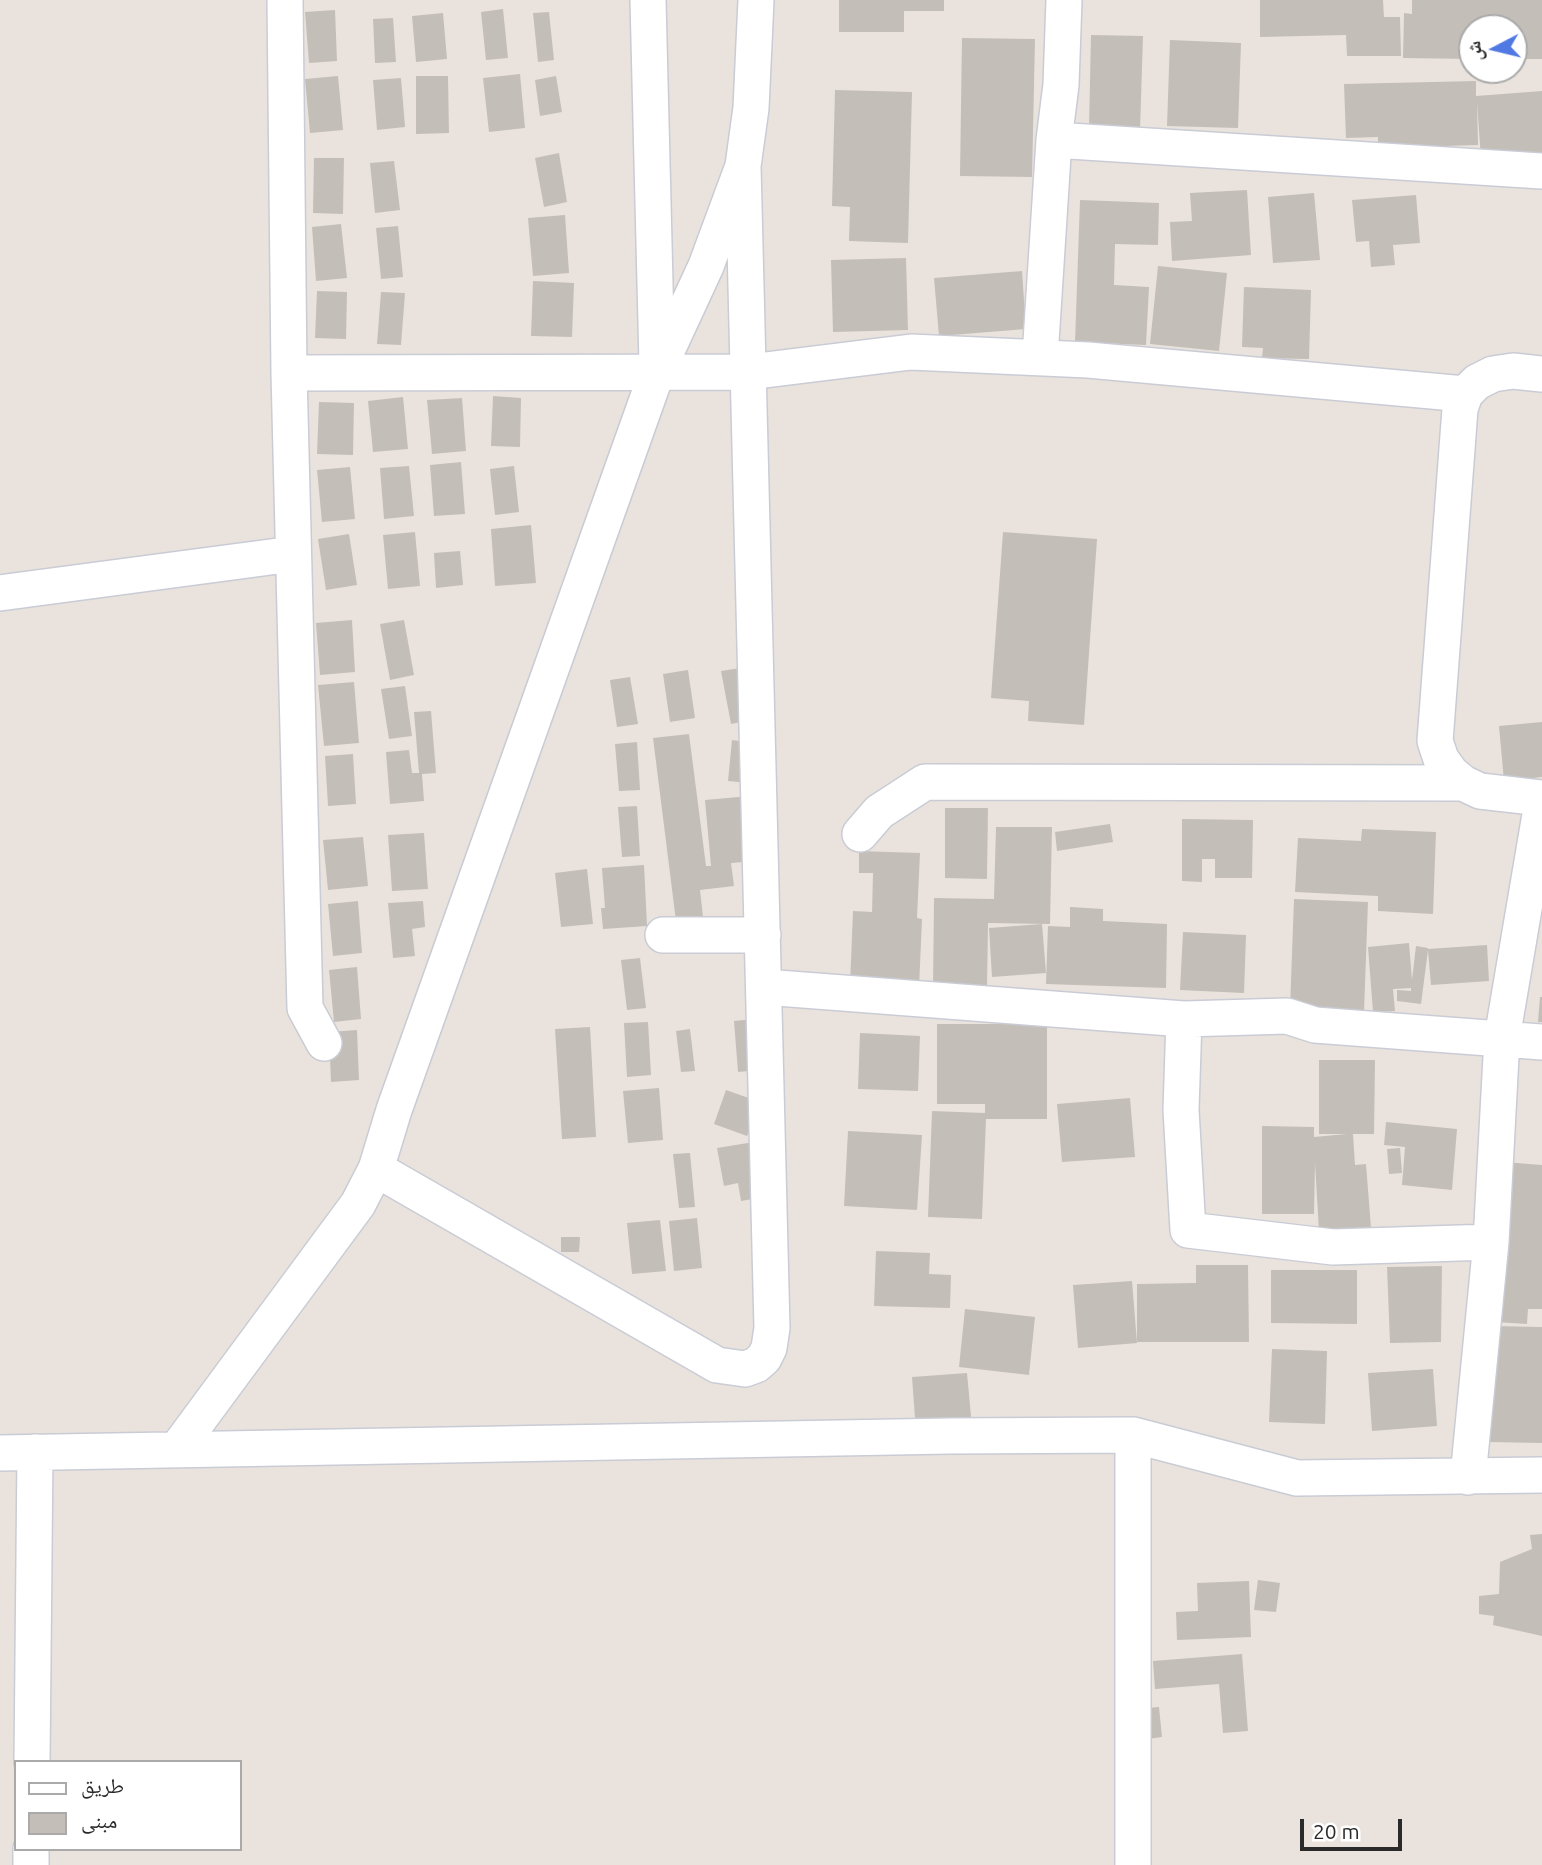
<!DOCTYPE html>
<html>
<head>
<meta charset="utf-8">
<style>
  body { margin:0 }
  #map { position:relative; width:1542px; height:1865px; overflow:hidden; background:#eae3dd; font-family:Ubuntu,"Noto Naskh Arabic",sans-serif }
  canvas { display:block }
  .legend { position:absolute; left:14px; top:1760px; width:228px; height:91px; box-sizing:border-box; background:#fff; border:2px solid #aaa; margin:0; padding:9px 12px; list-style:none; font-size:21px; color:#2a2a2a }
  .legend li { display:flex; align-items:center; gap:14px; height:35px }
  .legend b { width:35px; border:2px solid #aaa }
  .north { position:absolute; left:1458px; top:14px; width:70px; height:70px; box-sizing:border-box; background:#fff; border:2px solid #aaa; border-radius:50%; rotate:263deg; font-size:19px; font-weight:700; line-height:28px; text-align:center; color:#2a2a2a }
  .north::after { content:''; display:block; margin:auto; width:24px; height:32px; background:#5079e4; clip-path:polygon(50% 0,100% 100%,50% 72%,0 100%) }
  .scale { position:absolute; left:1300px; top:1819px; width:102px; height:32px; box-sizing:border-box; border:4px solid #2a2a2a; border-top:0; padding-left:9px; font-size:21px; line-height:24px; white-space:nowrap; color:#2a2a2a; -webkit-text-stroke:5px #fff; paint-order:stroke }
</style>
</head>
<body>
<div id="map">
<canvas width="1542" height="1865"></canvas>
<ul class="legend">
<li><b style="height:9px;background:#fff"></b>طريق</li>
<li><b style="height:19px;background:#c3beb8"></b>مبنى</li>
</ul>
<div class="north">ش</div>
<div class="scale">20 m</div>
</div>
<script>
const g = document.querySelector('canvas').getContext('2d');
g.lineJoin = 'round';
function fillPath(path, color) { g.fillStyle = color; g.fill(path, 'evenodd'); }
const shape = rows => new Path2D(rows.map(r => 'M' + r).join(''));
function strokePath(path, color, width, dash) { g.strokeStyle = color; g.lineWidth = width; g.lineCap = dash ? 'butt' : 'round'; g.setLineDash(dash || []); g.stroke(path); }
const building = shape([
  [839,0,944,0,944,11,904,11,904,32,839,32],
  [1260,0,1383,0,1384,17,1400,17,1401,56,1347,56,1346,35,1260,37],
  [1412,0,1542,0,1542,59,1514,59,1514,28,1472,28,1472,59,1403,58,1404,13,1412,14],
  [503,9,508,58,486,60,481,12],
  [335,10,337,61,309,63,305,12],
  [549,12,554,60,538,62,533,13],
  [443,13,447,59,416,62,412,16],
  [393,18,396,62,375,63,373,19],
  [1091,35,1143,36,1140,130,1089,129],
  [962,38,1035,39,1032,177,960,176],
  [1170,40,1241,43,1238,128,1167,126],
  [520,74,525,128,489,132,483,78],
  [338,76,343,130,310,133,305,79],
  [416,76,448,76,449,133,416,134],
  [556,76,562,112,540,116,535,80],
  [401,78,405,127,377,130,373,80],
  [1476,81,1476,96,1542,91,1542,154,1481,159,1477,102,1478,145,1378,148,1378,137,1346,138,1344,84],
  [835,90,912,92,908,243,849,241,850,207,832,206],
  [559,153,567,202,544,207,535,158],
  [314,158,344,158,343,214,313,213],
  [394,161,400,210,375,213,370,163],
  [1247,190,1251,255,1172,261,1170,222,1192,221,1190,193],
  [1314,193,1320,260,1273,263,1268,197],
  [1416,195,1420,243,1393,245,1395,265,1371,267,1369,241,1356,242,1352,200],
  [1080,200,1159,203,1158,245,1115,244,1114,285,1149,287,1146,345,1075,342],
  [565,215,569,273,533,276,528,218],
  [341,224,347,278,316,281,312,227],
  [398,226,403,277,381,279,376,228],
  [906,258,908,330,833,332,831,260],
  [1158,266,1227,273,1219,351,1150,344],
  [1022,271,1026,329,939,336,934,278],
  [533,281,574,283,572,337,531,336],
  [1244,287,1311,290,1309,359,1262,358,1263,348,1242,347],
  [317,291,347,292,346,339,315,338],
  [381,292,405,293,401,345,377,344],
  [493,396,521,398,520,447,491,446],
  [403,397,408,449,373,452,368,401],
  [462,398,466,451,432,454,427,400],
  [319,402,354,403,353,455,317,454],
  [461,462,465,514,434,516,430,465],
  [409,466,414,516,384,519,380,468],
  [514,466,519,512,495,515,490,469],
  [350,467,355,519,322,522,317,470],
  [531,525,536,583,495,586,491,529],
  [415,532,420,586,388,589,383,535],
  [1003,532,1097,539,1084,725,1028,721,1029,701,991,698],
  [349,534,357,585,326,590,318,539],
  [460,551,463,585,436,588,434,553],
  [352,620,355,672,320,675,316,623],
  [404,620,414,675,390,680,380,624],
  [747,667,756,719,731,724,721,671],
  [688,670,695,718,670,722,663,674],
  [630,677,638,724,617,727,610,680],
  [354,682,359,743,324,746,318,685],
  [405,686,412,736,389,739,381,689],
  [431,711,436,773,422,774,424,801,390,804,386,752,409,750,412,773,419,773,414,712],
  [1542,722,1542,777,1504,781,1499,726],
  [689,734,706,866,711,866,705,800,750,796,755,861,731,863,734,886,700,890,703,917,676,921,653,738],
  [732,740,753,743,749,783,728,781],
  [637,742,640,790,619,791,615,744],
  [353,754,356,804,328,806,325,756],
  [637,806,640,856,622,857,618,807],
  [945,808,988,808,987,879,945,878],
  [1182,819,1253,820,1252,878,1215,878,1215,859,1202,859,1202,882,1182,881],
  [1110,824,1113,842,1057,851,1055,832],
  [996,827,1052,827,1050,924,988,923,987,989,933,988,934,898,994,899],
  [1362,829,1436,832,1433,914,1378,911,1378,896,1295,892,1298,838,1361,841],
  [424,833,428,889,392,891,388,835],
  [363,837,368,886,328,890,323,840],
  [859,851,920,853,917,918,922,919,919,988,850,985,853,911,872,912,873,873,859,873],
  [644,865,647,926,603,929,601,908,605,908,602,868],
  [587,869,593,924,561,927,555,873],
  [1294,899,1368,902,1364,1012,1290,1009],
  [358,901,362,953,333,956,328,904],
  [423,901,425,927,412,929,415,956,393,958,388,903],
  [1070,907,1103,909,1103,921,1167,924,1166,988,1046,984,1048,926,1070,927],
  [1042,924,1046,973,992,977,989,928],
  [1183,932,1246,935,1244,993,1180,990],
  [1409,943,1412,980,1416,946,1428,948,1428,949,1487,945,1489,981,1431,985,1428,950,1421,1004,1397,1001,1397,990,1411,991,1411,988,1393,989,1395,1011,1373,1012,1368,947],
  [640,958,646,1008,627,1010,621,960],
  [357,967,361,1019,334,1022,329,970],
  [1540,997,1542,997,1542,1022,1538,1022],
  [754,1019,759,1070,738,1072,734,1021],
  [648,1022,651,1075,627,1077,624,1023],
  [937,1024,1047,1024,1047,1119,986,1119,982,1219,928,1217,932,1111,985,1113,985,1104,937,1104],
  [590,1027,596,1137,562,1139,555,1029],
  [690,1029,695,1071,681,1072,676,1031],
  [357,1030,359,1080,331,1082,329,1032],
  [860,1033,920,1036,918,1091,858,1089],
  [1319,1060,1375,1060,1374,1134,1353,1134,1355,1165,1366,1164,1371,1228,1319,1231,1315,1163,1314,1214,1262,1214,1262,1126,1314,1127,1314,1137,1347,1134,1319,1134],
  [659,1088,663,1140,628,1143,623,1091],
  [726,1090,760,1102,747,1136,714,1124],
  [1130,1098,1135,1157,1062,1162,1057,1104],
  [1386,1122,1457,1129,1452,1190,1402,1185,1405,1147,1384,1145],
  [848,1131,922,1135,917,1210,844,1206],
  [754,1142,764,1197,741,1201,738,1183,724,1186,717,1148],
  [1400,1148,1402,1173,1389,1174,1387,1149],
  [690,1153,695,1207,679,1208,673,1154],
  [1504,1162,1542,1165,1542,1309,1528,1309,1527,1324,1495,1322],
  [697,1218,702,1268,674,1271,669,1221],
  [660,1220,666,1271,632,1274,627,1223],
  [561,1237,580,1237,579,1252,561,1252],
  [876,1251,930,1253,929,1274,951,1275,950,1308,874,1306],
  [1196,1265,1248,1265,1249,1342,1137,1342,1137,1284,1196,1283],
  [1442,1266,1441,1342,1390,1343,1387,1267],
  [1271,1270,1357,1270,1357,1324,1271,1323],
  [1132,1281,1137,1343,1078,1348,1073,1285],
  [965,1309,1035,1317,1029,1375,959,1367],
  [1492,1326,1542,1327,1542,1443,1488,1442],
  [1272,1349,1327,1351,1325,1424,1269,1422],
  [1433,1369,1437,1426,1372,1431,1368,1373],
  [967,1373,972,1427,916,1431,912,1377],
  [1542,1534,1542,1636,1493,1625,1494,1616,1479,1614,1479,1596,1499,1594,1500,1562,1532,1549,1530,1535],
  [1258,1580,1280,1583,1276,1612,1254,1610],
  [1249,1581,1251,1637,1177,1640,1176,1612,1198,1611,1197,1583],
  [1242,1654,1248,1731,1223,1733,1219,1684,1155,1689,1153,1661],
  [1159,1707,1162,1737,1140,1740,1137,1709]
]);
const street = shape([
  [285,0,289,373,305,1008,324,1043],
  [648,0,657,364],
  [1054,140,1542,171],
  [1040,357,1054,140,1061,85,1064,0],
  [289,373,749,372,911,352,1088,360,1465,394],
  [1542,374,1513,371,1493,374,1477,382,1465,394,1460,409,1435,741,1441,759,1451,773,1463,783,1480,791,1542,798],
  [0,593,293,554],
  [860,834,879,812,925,782,1463,783],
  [663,935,763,935],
  [764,987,1184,1019,1287,1016,1315,1025,1542,1042],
  [1184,1019,1181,1110,1188,1230,1333,1247,1491,1242],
  [376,1169,717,1365,745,1369,756,1365,764,1358,769,1348,772,1328,743,166],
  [1133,1435,1133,1865],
  [177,1449,358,1204,376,1169,394,1110,657,372,706,266,743,166,751,108,756,0],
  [0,1453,950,1436,1133,1435,1297,1478,1542,1475],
  [1468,1477,1491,1242,1502,1038,1542,803],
  [32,1762,35,1452],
  [31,1849,31,1865]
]);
fillPath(building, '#c3beb8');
strokePath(street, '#c9ccd5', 38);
strokePath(street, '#fff', 35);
</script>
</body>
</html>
